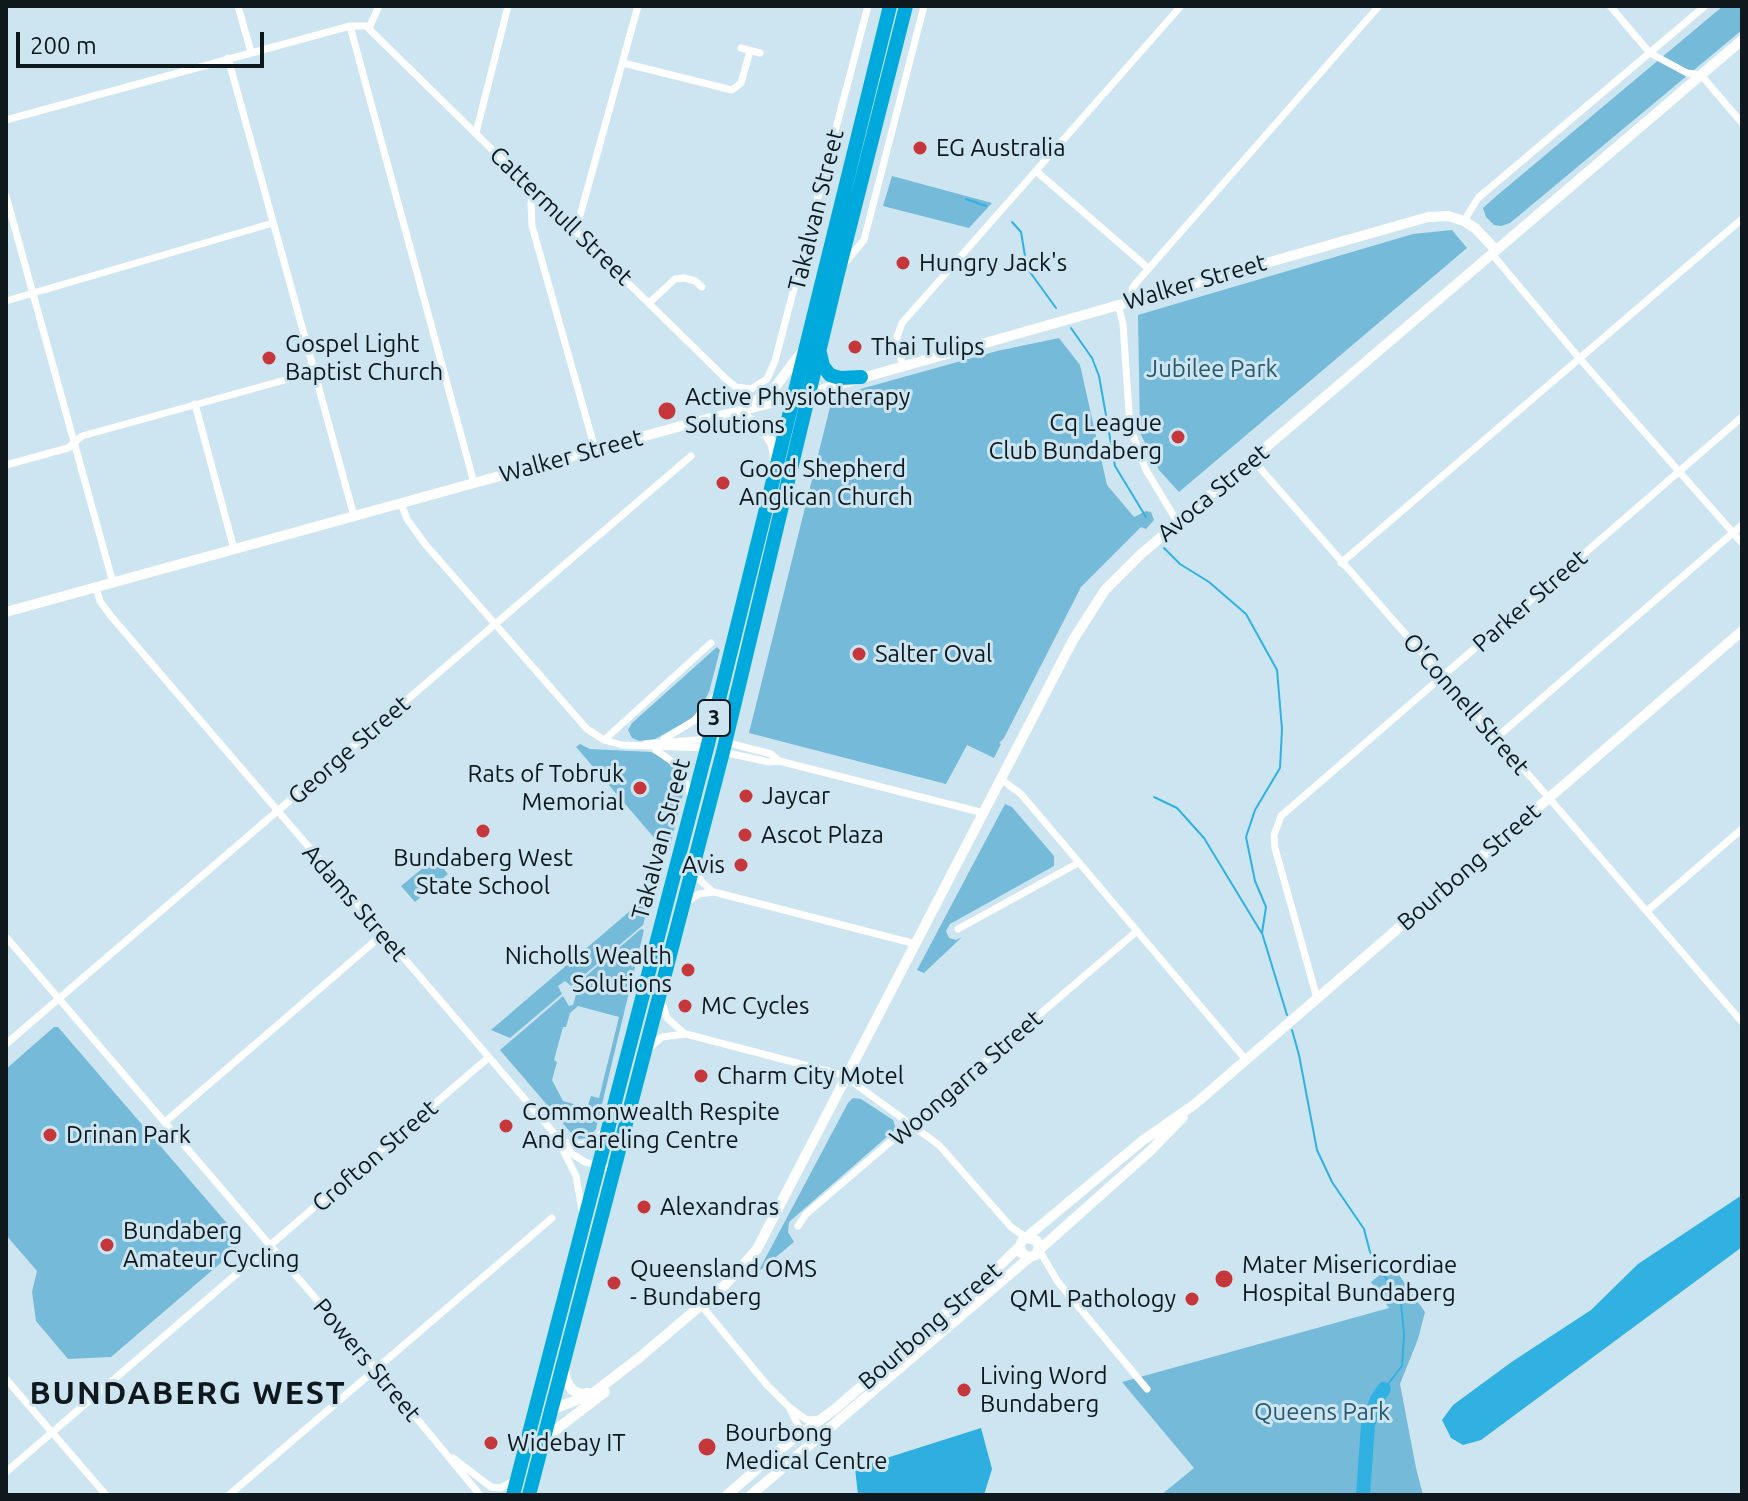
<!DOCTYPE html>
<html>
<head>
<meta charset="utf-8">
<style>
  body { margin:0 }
  #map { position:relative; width:1748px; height:1501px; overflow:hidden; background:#cce5f1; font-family:Ubuntu,sans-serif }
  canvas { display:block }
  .frame { position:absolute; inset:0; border:8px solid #0f181c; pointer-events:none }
  .scale { position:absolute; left:16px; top:32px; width:248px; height:36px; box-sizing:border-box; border:4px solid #0f181c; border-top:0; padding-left:10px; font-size:24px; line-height:28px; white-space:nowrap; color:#0f181c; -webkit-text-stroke:6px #cce5f1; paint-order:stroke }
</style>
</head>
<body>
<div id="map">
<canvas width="1748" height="1501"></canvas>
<div class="frame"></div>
<div class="scale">200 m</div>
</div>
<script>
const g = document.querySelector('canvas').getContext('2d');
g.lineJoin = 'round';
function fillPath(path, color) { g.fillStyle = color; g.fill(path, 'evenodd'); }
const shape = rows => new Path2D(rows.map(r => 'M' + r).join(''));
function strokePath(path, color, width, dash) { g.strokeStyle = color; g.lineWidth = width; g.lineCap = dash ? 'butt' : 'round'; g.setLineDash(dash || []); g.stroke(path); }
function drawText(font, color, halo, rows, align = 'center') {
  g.font = font + ' Ubuntu,sans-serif'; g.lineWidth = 6; g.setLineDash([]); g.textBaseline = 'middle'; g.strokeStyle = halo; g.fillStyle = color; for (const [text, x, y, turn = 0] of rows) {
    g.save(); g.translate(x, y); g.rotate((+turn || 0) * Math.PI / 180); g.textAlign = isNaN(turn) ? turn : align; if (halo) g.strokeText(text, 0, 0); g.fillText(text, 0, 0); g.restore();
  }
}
const green = shape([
  [1723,6,1742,6,1742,30,1510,223,1501,226,1494,225,1486,217,1483,208,1494,198],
  [892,176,992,203,969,228,883,206],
  [1452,230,1467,248,1179,492,1159,470,1140,433,1138,315,1413,234],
  [1059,338,1080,365,1107,485,1134,517,1146,511,1151,512,1154,520,1146,529,1141,527,1081,587,1004,738,999,743,1001,744,994,758,967,745,946,784,749,733,831,403,839,395,997,351],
  [717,647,720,650,709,692,700,709,691,719,655,739,639,741,632,738,628,730,632,723],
  [580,744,590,749,651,752,664,759,677,770,684,790,669,850,663,848,576,747],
  [1005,804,1012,807,1054,856,1054,866,950,924,946,931,949,938,956,940,962,937,924,973,917,970],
  [435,858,448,874,415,902,401,886],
  [652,892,643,925,571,986,565,981,558,986,562,994,510,1038,491,1030],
  [641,929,644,930,596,1129,588,1138,579,1139,572,1134,500,1050,563,996,569,1006,573,1005,577,991,573,987],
  [578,1006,619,1017,599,1098,591,1096,587,1108,563,1101,552,1080,557,1062,554,1060,563,1027,566,1027,570,1013],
  [54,1027,58,1027,237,1235,231,1241,237,1249,111,1357,68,1359,36,1321,32,1292,37,1271,6,1235,6,1069],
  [853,1098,861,1099,893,1120,896,1129,789,1222,788,1232,794,1242,758,1272,848,1103],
  [1392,1265,1425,1312,1418,1339,1400,1384,1416,1468,1423,1495,1161,1495,1194,1468,1122,1382,1389,1308,1371,1282]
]);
const forest = shape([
  [981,1428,992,1469,984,1495,858,1495,855,1468]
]);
const water = shape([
  [1742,1195,1742,1247,1481,1440,1463,1445,1451,1438,1442,1420,1453,1405,1513,1361,1591,1310,1638,1264]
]);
const stream = shape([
  [966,199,986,206],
  [1012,222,1021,232,1027,268,1056,308],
  [1071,328,1092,358,1099,376,1115,466,1146,517],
  [1164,548,1180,564,1209,582,1246,614,1277,670,1282,729,1280,768,1255,810,1246,837,1255,881,1266,907,1262,933,1287,1015],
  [1154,797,1177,808,1204,838,1261,932],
  [1292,1030,1299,1055,1317,1150,1332,1182,1364,1229,1370,1252,1401,1303,1404,1334,1402,1366,1384,1389]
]);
const river = shape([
  [1363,1495,1368,1425,1377,1399,1384,1389]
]);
const street = shape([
  [238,6,251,52],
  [1610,6,1650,53,1687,73,1701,75,1742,123],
  [350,26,474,483],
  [369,28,379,6],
  [741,48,760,53],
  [228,58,354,516],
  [623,63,732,90,741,83,750,51],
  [6,120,350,26,366,26,726,379,736,387,751,389,767,379,775,361,868,6],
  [476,133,508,6],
  [1036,171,1148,268],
  [534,190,531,203,532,226,595,449],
  [6,196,113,583],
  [1464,221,1478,198,1705,6],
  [576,230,638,6],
  [1492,254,1580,359,1742,543],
  [843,265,864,240,924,6],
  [1134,300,1132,289,1136,283,1379,6],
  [6,301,273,223],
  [649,303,675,279,684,278,695,281,702,287],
  [1118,304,1123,324,1130,427,1146,470,1178,523],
  [902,365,897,337,902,323,1181,6],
  [195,404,234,549],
  [1252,459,1549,798,1742,1022],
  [6,465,68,448,82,436,314,372],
  [401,503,407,519,425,544,587,729,604,740,622,745,707,748],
  [1341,563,1742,219],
  [96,588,100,601,110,615,571,1153,585,1162,613,1170],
  [1496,738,1742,525],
  [664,739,695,720,715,696],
  [604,740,711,643],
  [725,742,771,754,779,761],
  [646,744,709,739],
  [656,750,678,766,691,795],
  [723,752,769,762,779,761,984,813],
  [1002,780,1021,794,1246,1060],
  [695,870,701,881,712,891],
  [688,901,699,894,714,892,916,944],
  [1647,911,1742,829],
  [958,929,1078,863],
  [6,937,376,1369,480,1495],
  [1317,998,1275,848,1274,835,1281,816,1742,417],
  [662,1002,667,1018,684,1033],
  [6,1044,691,456],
  [649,1048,662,1037,686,1034,843,1075,939,1145,1011,1227,1027,1238],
  [165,1122,382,935],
  [562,1140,569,1144,580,1145,594,1140,604,1131],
  [563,1150,576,1176,582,1210],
  [798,1226,806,1214,1137,931],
  [1039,1250,1058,1282,1147,1389],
  [701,1305,767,1385,789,1407],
  [6,1379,106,1495],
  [796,1437,799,1427,789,1407,807,1420,820,1419],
  [453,1458,491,1487,500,1488,516,1480],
  [6,1472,488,1058],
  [229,1495,552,1218]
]);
const secondary = shape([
  [750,404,773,390,800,354],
  [730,416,747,418,763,428,773,445,775,461],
  [6,612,703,420,792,398,1428,217,1448,216,1464,221,1475,228,1496,250],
  [1028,1238,1037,1241,1039,1247,1036,1255,1030,1257,1021,1253,1020,1246,1022,1241,1142,1141,1195,1104,1742,631],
  [1039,1250,1150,1151,1183,1117],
  [564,1369,566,1380,572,1390,581,1394,588,1393],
  [551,1410,592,1394,640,1357,726,1284,757,1249,1073,640,1105,590,1140,555,1742,40],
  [545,1438,605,1392],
  [727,1495,779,1450,835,1409,992,1273,1020,1246],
  [751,1495,1030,1257]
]);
const highway = shape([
  [820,353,823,366,830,375,840,378,861,377],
  [513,1495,707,748,890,6],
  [529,1495,723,752,837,277,906,6]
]);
const markers = [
  [920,148,8,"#c6373c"],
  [903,263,8,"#c6373c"],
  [855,347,8,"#c6373c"],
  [269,358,8,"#c6373c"],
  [667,411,10,"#c6373c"],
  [1178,437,8,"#c6373c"],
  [723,483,8,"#c6373c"],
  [859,654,8,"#c6373c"],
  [640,788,8,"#c6373c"],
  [746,796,8,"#c6373c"],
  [483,831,8,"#c6373c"],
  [745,835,8,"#c6373c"],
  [741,865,8,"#c6373c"],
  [688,970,8,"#c6373c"],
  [685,1006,8,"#c6373c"],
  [701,1076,8,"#c6373c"],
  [506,1126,8,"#c6373c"],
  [50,1135,8,"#c6373c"],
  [644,1207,8,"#c6373c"],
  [107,1245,8,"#c6373c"],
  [1224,1279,10,"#c6373c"],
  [614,1283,8,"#c6373c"],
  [1192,1299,8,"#c6373c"],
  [964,1390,8,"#c6373c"],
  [491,1443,8,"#c6373c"],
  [707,1447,10,"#c6373c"]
];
const shields = [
  [714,718,32]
];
const shieldNames = [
  ["3",714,718]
];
const poiNames = [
  ["EG Australia",936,148],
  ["Hungry Jack's",919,263],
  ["Gospel Light",285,344],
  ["Baptist Church",285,372],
  ["Thai Tulips",871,347],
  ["Active Physiotherapy",685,397],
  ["Solutions",685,425],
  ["Cq League",1162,423,"right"],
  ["Club Bundaberg",1162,451,"right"],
  ["Good Shepherd",739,469],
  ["Anglican Church",739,497],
  ["Salter Oval",875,654],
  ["Rats of Tobruk",624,774,"right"],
  ["Memorial",624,802,"right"],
  ["Jaycar",762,796],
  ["Ascot Plaza",761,835],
  ["Bundaberg West",483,858,"center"],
  ["State School",483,886,"center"],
  ["Avis",725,865,"right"],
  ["Nicholls Wealth",672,956,"right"],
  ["Solutions",672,984,"right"],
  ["MC Cycles",701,1006],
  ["Charm City Motel",717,1076],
  ["Commonwealth Respite",522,1112],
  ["And Careling Centre",522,1140],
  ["Drinan Park",66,1135],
  ["Alexandras",660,1207],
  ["Bundaberg",123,1231],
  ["Amateur Cycling",123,1259],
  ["Mater Misericordiae",1242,1265],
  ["Hospital Bundaberg",1242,1293],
  ["Queensland OMS",630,1269],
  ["- Bundaberg",630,1297],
  ["QML Pathology",1176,1299,"right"],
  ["Living Word",980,1376],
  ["Bundaberg",980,1404],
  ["Bourbong",725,1433],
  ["Medical Centre",725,1461],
  ["Widebay IT",507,1443]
];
const streetNames = [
  ["Takalvan Street",816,210,-76],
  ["Cattermull Street",561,216,44],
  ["Walker Street",1195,282,-16],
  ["Walker Street",571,456,-15],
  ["Avoca Street",1213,493,-40],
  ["Parker Street",1530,601,-41],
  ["O'Connell Street",1466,704,49],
  ["George Street",349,750,-41],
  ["Takalvan Street",661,839,-75],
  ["Bourbong Street",1469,867,-41],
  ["Adams Street",355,903,49],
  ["Woongarra Street",966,1078,-41],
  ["Crofton Street",375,1156,-41],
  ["Bourbong Street",930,1326,-41],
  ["Powers Street",367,1360,50]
];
const parkNames = [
  ["Jubilee Park",1212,369],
  ["Queens Park",1322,1412]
];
const districtNames = [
  ["BUNDABERG WEST",188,1393]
];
fillPath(green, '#75bad9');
fillPath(forest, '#2fafdf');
fillPath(water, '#31b1e1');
strokePath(stream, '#31b1e1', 2);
strokePath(river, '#31b1e1', 14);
strokePath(street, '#fff', 7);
strokePath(secondary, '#fff', 10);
strokePath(highway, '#00a9dc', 14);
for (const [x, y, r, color] of markers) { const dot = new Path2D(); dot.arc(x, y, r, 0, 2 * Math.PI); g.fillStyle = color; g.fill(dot); strokePath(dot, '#cce5f1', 3); }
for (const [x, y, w] of shields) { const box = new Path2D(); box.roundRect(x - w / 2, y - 18, w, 36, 6); g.fillStyle = '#cce5f1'; g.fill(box); strokePath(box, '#0f181c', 2); }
drawText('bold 22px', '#0f181c', null, shieldNames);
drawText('24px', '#0f181c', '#cce5f1', poiNames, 'left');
drawText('24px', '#0f181c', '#cce5f1', streetNames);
drawText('24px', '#295a6e', '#cce5f1', parkNames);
g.letterSpacing = '2px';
drawText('bold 32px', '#0f181c', '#cce5f1', districtNames);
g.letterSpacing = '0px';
</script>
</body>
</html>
